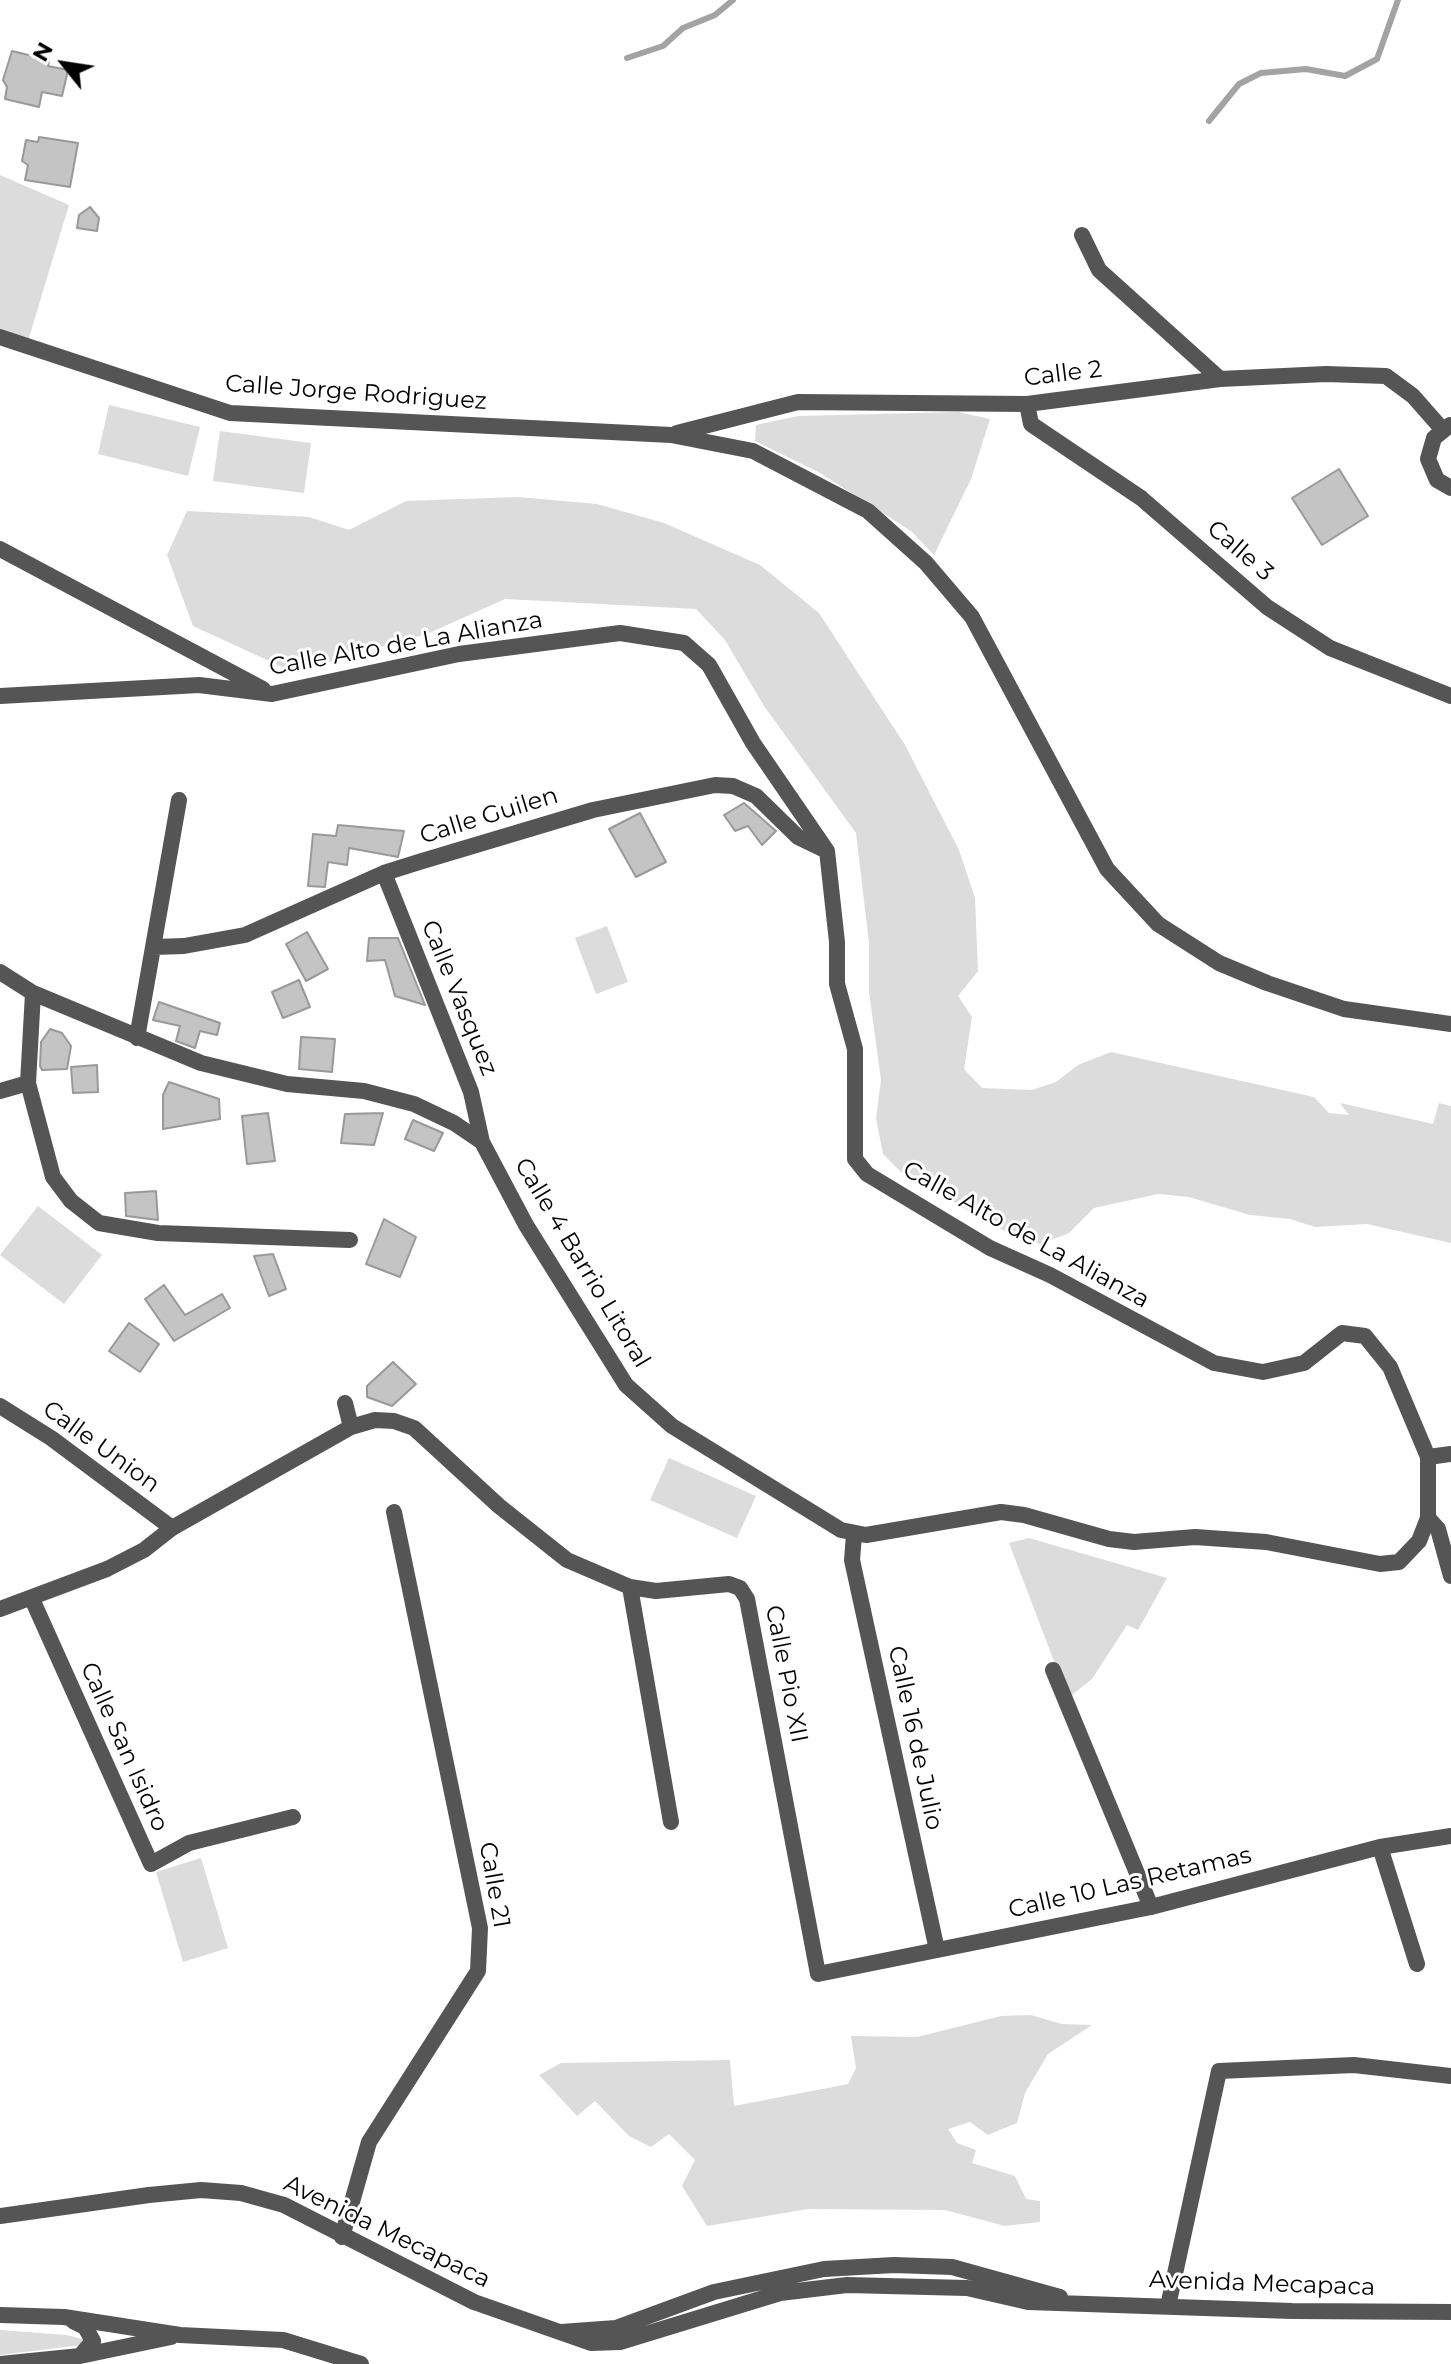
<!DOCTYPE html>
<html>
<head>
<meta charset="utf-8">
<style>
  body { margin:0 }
  #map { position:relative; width:1451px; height:2364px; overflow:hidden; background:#fff; font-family:Montserrat,sans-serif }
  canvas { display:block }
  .north { position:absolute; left:24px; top:24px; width:80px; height:80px; -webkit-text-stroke:6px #fff; paint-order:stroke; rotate:300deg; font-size:22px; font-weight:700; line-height:32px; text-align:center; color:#000 }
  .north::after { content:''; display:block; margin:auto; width:28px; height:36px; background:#000; clip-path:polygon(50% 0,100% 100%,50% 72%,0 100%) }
</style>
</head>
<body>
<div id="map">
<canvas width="1451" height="2364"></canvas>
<div class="north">N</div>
</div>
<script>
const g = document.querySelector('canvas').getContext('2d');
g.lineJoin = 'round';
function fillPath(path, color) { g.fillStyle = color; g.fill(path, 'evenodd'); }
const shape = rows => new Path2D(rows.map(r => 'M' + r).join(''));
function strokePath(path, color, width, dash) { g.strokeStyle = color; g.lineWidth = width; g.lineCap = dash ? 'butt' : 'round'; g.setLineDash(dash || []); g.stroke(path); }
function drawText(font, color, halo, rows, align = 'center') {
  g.font = font + ' Montserrat,sans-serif'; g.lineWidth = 6; g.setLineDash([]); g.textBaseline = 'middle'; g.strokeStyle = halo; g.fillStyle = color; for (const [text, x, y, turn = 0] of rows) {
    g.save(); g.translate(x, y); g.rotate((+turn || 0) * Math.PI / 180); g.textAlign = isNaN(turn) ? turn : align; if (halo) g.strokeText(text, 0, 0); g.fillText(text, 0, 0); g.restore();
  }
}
const green = shape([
  [0,175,69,205,28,341,0,331],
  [109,405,200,427,188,476,98,454],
  [958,412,990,419,971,479,934,555,911,531,820,473,755,441,756,425,798,416],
  [220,431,311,443,304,493,213,481],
  [518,497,597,504,664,523,760,565,819,613,905,745,959,850,975,898,978,971,958,996,972,1017,964,1069,982,1088,1032,1090,1056,1082,1078,1065,1111,1052,1314,1097,1329,1113,1349,1115,1340,1103,1433,1124,1439,1103,1451,1106,1451,1243,1367,1224,1315,1227,1290,1219,1250,1215,1189,1197,1158,1194,1094,1208,1069,1233,1040,1244,1010,1234,902,1173,883,1154,876,1118,881,1080,869,992,869,943,856,833,764,706,725,640,696,609,505,599,427,634,293,672,193,626,167,555,187,511,309,517,349,530,406,501],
  [607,926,628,982,596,994,575,938],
  [38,1206,102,1255,64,1304,0,1255],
  [669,1458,756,1496,737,1538,650,1500],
  [1029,1538,1167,1578,1138,1630,1127,1625,1092,1679,1068,1698,1009,1543],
  [201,1858,228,1948,183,1962,156,1872],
  [1031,2015,1062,2024,1092,2025,1048,2054,1025,2093,1017,2123,988,2135,970,2122,948,2129,957,2143,976,2150,972,2163,1015,2176,1026,2199,1040,2201,1040,2222,1005,2226,945,2210,808,2209,707,2226,682,2186,695,2160,669,2134,651,2147,629,2136,595,2101,577,2116,539,2075,561,2063,730,2060,734,2106,848,2084,856,2068,851,2036,917,2037,1001,2016],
  [0,2330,66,2335,83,2339,82,2345,0,2355]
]);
const stream = shape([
  [627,58,663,46,683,28,715,15,733,0],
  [1209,121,1239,84,1261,73,1306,69,1345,76,1377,59,1398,0]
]);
const building = shape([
  [12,51,49,60,48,66,68,70,62,96,42,92,39,107,5,99,7,87,3,80,12,51],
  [39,137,78,143,70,187,25,180,28,165,22,161,26,140,38,142,39,137],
  [90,207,99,218,97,231,77,228,79,215,90,207],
  [1339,469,1368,516,1322,545,1292,498,1339,469],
  [744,803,776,831,762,845,748,826,735,831,724,815,744,803],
  [640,813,666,862,636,877,609,829,640,813],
  [338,825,404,831,398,857,349,848,347,865,328,862,325,887,308,886,313,834,336,836,338,825],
  [307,932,328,969,306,981,286,944,307,932],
  [369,938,398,938,425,1005,395,996,385,960,367,961,369,938],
  [299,980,310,1007,283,1018,272,992,299,980],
  [159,1002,220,1023,217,1035,200,1031,195,1048,176,1041,180,1026,153,1020,159,1002],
  [50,1029,62,1033,71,1046,67,1069,42,1070,40,1066,41,1042,50,1029],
  [301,1037,335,1039,332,1072,299,1069,301,1037],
  [97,1065,98,1092,73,1093,71,1067,97,1065],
  [169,1082,219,1099,220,1119,163,1129,163,1095,169,1082],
  [268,1113,275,1161,247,1164,242,1116,268,1113],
  [383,1113,374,1145,341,1143,345,1114,383,1113],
  [413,1120,443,1133,434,1151,405,1139,413,1120],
  [156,1191,158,1220,126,1216,125,1193,156,1191],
  [384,1219,416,1237,400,1277,366,1264,384,1219],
  [273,1254,286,1289,269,1296,254,1256,273,1254],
  [164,1285,185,1315,222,1294,230,1308,174,1341,145,1299,164,1285],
  [129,1323,159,1344,140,1372,109,1351,129,1323],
  [393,1362,416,1384,392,1406,367,1397,367,1386,393,1362]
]);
const minor = shape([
  [1082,235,1099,270,1220,379],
  [0,337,230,413,671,435,753,451,868,511,926,563,972,617,1107,869,1158,924,1219,963,1267,983,1344,1009,1451,1024],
  [1027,404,1031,424,1141,498,1267,607,1330,648,1451,696],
  [1450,425,1434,438,1428,459,1437,480,1451,488],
  [677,433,798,402,1027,404,1220,379,1326,374,1386,376,1413,396,1442,429],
  [0,549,263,689],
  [0,696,199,685,272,694,459,654,620,633,684,643,709,665,753,743,827,851,837,942,837,984,855,1049,855,1159,867,1174,990,1248,1050,1275,1214,1363,1263,1372,1304,1363,1342,1333,1365,1336,1390,1367,1428,1457,1428,1518,1419,1541,1399,1562,1380,1564,1266,1542,1195,1537,1134,1542,1109,1539,1024,1515,1001,1512,866,1535,841,1530,672,1426,626,1385,526,1225,482,1142,454,1123,414,1104,364,1091,287,1084,201,1063,33,993,0,972],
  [384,873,471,1092,482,1142],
  [154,947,184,946,245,935,384,873,419,862,593,810,715,785,733,786,756,796,798,837,825,850],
  [33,993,28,1083,53,1177,71,1201,99,1223,158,1233,350,1240],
  [137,1038,179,800],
  [0,1091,28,1083],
  [345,1403,351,1427],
  [1428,1457,1451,1454],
  [1428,1518,1438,1529,1451,1576],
  [172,1528,351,1427,375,1420,394,1421,414,1428,499,1506,567,1560,630,1587,656,1591,729,1584,740,1588,747,1599,818,1974,1151,1907,1380,1847,1451,1836],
  [854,1535,852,1560,937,1950],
  [630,1587,671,1822],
  [32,1599,151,1864,189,1843,293,1817],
  [1053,1670,1151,1907],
  [1380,1847,1417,1964],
  [342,2237,369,2142,478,1971,480,1928,394,1512],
  [1168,2306,1219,2071,1354,2065,1451,2076],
  [0,2315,64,2317,180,2335,283,2340,361,2364],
  [73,2321,85,2327,93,2341,80,2356],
  [0,2364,80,2356,171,2337]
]);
const tertiary = shape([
  [0,1406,51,1438,172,1528,144,1550,107,1569,0,1609],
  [0,2216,149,2195,201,2190,241,2193,284,2205,474,2302,591,2343,620,2342,780,2293,847,2285,967,2288,1028,2302,1292,2311,1451,2312],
  [561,2332,616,2328,714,2292,824,2269,894,2265,952,2267,1060,2297]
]);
const streetNames = [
  ["Calle 2",1063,374,-7],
  ["Calle Jorge Rodriguez",356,393,4],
  ["Calle 3",1240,551,41],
  ["Calle Alto de La Alianza",406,644,-10],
  ["Calle Guilen",489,816,-17],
  ["Calle Vasquez",459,998,68],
  ["Calle Alto de La Alianza",1026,1235,29],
  ["Calle 4 Barrio Litoral",582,1263,59],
  ["Calle Union",101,1447,36],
  ["Calle Pio XII",786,1674,79],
  ["Calle 16 de Julio",915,1738,78],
  ["Calle San Isidro",124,1747,66],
  ["Calle 10 Las Retamas",1130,1883,-13],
  ["Calle 21",494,1885,80],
  ["Avenida Mecapaca",387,2232,26],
  ["Avenida Mecapaca",1262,2284,2]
];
fillPath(green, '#dcdcdc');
strokePath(stream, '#a3a3a3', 6);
fillPath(building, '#c4c4c4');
strokePath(building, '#999', 2);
strokePath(minor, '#555', 16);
strokePath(tertiary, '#555', 16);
drawText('24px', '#000', '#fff', streetNames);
</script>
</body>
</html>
